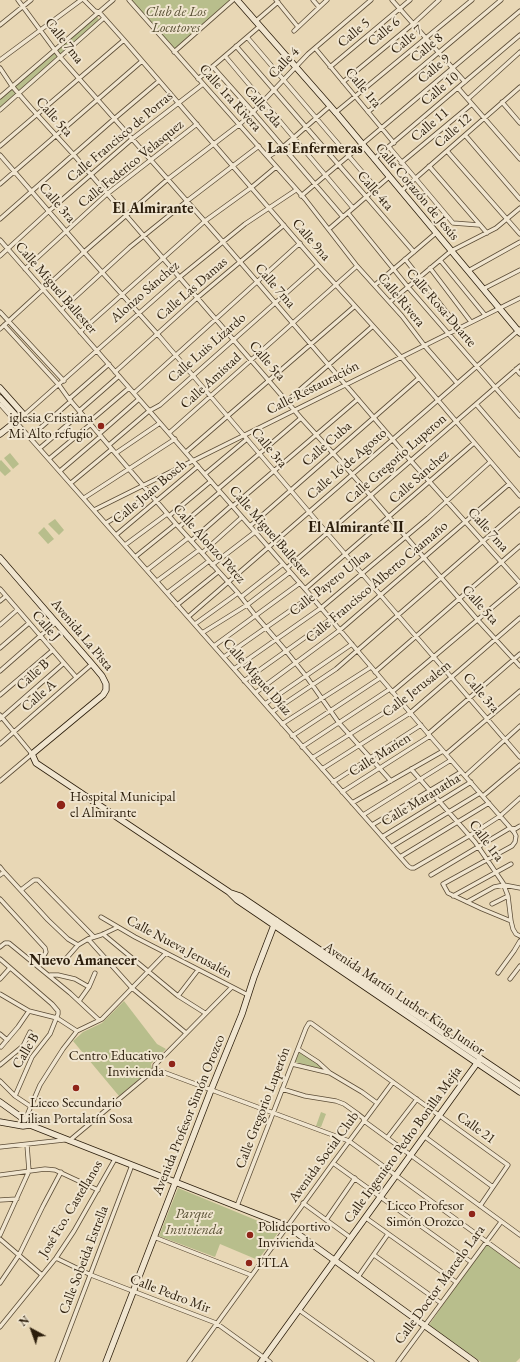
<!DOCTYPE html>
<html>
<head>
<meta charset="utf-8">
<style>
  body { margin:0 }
  #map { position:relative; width:520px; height:1362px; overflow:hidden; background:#e8d7b5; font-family:"EB Garamond",serif }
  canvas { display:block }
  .north { position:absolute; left:12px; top:1310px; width:40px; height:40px; -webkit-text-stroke:3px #f0e5cf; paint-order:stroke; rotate:319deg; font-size:11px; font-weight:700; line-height:16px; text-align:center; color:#2c1e0c }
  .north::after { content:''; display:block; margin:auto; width:14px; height:18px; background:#2c1e0c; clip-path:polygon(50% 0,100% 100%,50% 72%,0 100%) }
</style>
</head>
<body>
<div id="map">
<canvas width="520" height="1362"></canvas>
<div class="north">N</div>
</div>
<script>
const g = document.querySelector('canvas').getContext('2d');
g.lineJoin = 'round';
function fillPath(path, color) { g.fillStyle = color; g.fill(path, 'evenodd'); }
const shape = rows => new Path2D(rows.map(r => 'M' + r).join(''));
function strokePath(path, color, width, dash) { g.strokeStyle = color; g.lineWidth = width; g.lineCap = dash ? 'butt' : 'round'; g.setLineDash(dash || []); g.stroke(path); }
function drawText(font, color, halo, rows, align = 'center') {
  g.font = font + ' "EB Garamond",serif'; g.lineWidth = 4; g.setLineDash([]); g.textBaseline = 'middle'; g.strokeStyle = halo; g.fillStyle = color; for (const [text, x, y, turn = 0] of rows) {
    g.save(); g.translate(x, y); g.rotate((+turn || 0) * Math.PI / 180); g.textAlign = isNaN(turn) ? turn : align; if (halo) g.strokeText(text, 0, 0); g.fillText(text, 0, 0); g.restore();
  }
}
const green = shape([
  [131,0,231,0,175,49],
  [96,15,99,20,0,107,0,97],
  [10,453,19,464,13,469,4,458],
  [1,460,11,471,5,476,0,471,0,461],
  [55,519,64,530,59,535,48,524],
  [44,527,54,539,48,544,38,533],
  [124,1001,157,1044,166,1049,151,1064,152,1068,119,1096,73,1041,83,1032,102,1023],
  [300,1051,323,1067,322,1069,295,1062],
  [321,1112,326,1114,321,1127,316,1126],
  [178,1188,234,1211,280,1230,258,1260,220,1244,215,1257,159,1236],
  [486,1243,520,1267,520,1358,516,1362,481,1362,429,1325]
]);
const street = shape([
  [18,0,60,57,223,242,411,461,520,583],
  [84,0,95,11,99,12,124,40,318,265,401,357,520,496],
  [129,0,305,199,357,266,402,316,424,345,457,383],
  [276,0,298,27],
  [313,0,319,7],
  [392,0,465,82],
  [256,21,278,2],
  [0,25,31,0],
  [294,31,327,0],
  [247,37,376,188],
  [236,46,414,252],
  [315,48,394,143],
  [174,52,233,0],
  [225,56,353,208],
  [0,60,81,0],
  [213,67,253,112,343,217],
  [330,67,410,0],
  [0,68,12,86,32,109,73,154,301,418,351,473,475,617,520,666],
  [198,79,260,26],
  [343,82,413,24,439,0],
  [458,88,520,159],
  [0,97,113,0],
  [468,99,520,52],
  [502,102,520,123],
  [0,110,104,18],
  [368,112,501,0],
  [335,113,472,0],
  [465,135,520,199],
  [0,146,124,40],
  [389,147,453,223,479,225],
  [447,151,520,234],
  [0,155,84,252,160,337,327,533,520,757],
  [268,157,283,147,330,106],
  [374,159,520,35],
  [401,163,472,104],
  [429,166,487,233],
  [0,184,142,61],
  [401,191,520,87],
  [301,196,520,11],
  [348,213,408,287,520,416],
  [0,219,114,119,159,81],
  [329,229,389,177],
  [0,240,305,589,430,736,514,832,516,836,515,842,512,846,443,884,448,893,482,909,511,921],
  [0,256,49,211,132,139,203,84],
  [405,259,459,328],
  [440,260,485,315],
  [430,268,471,322],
  [25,269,107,194,197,124],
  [468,271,520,242],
  [375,285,436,233],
  [483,289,520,270],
  [390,302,451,251,496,228,520,208],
  [61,310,130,247,187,201,259,146],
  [0,312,64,381],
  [4,325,59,385,69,399,176,524,238,593,255,615,286,651,306,676,339,723,391,781],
  [0,329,84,252,168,179,240,124,253,112,308,54,371,0],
  [80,332,205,221,252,187,276,167],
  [516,369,520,374],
  [115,372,197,298,284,225],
  [134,393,300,243],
  [69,399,109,364],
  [287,401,373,326],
  [0,404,408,866,411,868,414,868,469,836,500,816,520,798],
  [476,404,520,455],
  [79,411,119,376],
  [24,415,181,276,245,224,296,190],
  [89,422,129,388],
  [169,433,357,266],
  [99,434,139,399],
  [30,437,71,401],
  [109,445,149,411,160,405,318,265],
  [40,448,81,413],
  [186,452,355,306],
  [116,453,160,423],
  [49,459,91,424],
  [60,471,101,436],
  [205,474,247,439],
  [71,483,112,449],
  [218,489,301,418],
  [84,498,175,439],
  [233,506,358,399],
  [94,510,520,298],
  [169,516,211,481],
  [106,523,126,511,150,494],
  [250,526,419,378],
  [179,527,220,492],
  [116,535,198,466],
  [191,541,232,505],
  [125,545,167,514],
  [202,553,242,517],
  [135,557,176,524],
  [212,565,255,532],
  [287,568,520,366],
  [147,570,188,538],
  [157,581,199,550],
  [0,589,76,677],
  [305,589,474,443],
  [167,593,209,561],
  [241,597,283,564],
  [0,601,6,596],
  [177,605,218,572],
  [188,617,520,329],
  [195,624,238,593],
  [0,625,17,610],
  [202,633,247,605,290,572],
  [214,646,300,583],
  [0,648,29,623],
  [224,657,311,596],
  [234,669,321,608,428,518,490,462],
  [0,671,56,622],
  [375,672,520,546],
  [244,681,331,619],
  [392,692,520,584],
  [255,693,340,630,509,484],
  [0,695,53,650],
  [265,704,352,644],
  [272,712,336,669,520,509],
  [0,715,32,754,0,781],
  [0,719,64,663],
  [282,724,371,667],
  [428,734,520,654],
  [292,736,380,678],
  [0,744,92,664],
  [302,747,390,689],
  [446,754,520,691],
  [312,758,401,702],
  [322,769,410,713,520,618],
  [411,769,475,842,503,883,508,896,511,921,513,929,516,934,520,936],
  [465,776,520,726],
  [333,782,421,725],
  [342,792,430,736],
  [483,796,520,765],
  [352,803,443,751],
  [363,815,451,760],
  [372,825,461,772],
  [382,837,471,782],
  [391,847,480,793],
  [400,857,489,803],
  [0,867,4,872,0,875],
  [4,872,48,920,68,939,78,945],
  [431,875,510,828,515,829,520,826],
  [21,890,34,880,38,880,94,937],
  [453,896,511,864],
  [0,899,45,948,46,952,38,966],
  [467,902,494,887,504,885,520,888],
  [492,904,508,896],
  [101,917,135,937,248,995],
  [103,934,178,996,205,1013],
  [88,939,132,988,186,1033],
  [0,947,5,943,9,943,70,993,99,1020],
  [0,959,52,1004,58,1011,58,1014,50,1034,32,1057,15,1096],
  [64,961,78,945,88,939,101,935,118,927],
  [498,973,514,951,520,941],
  [50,975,58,975,75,979,89,987],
  [0,979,10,968],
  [510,979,520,966],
  [0,994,29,1011,57,1018,77,1031],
  [178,996,198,970],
  [79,1001,89,987,95,973],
  [0,1034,7,1040],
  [1,1047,18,1027,29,1011],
  [298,1049,318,1062,330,1073],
  [292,1064,330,1073,362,1092,377,1103],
  [0,1065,23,1046,30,1032],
  [155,1069,349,1141,520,1266],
  [0,1081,15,1096,30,1106],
  [282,1089,305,1096,336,1101,344,1104,358,1114,363,1118,364,1121,520,1235],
  [25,1120,40,1085,63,1049,77,1031,102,1019,166,953],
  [425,1137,493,1187],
  [387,1138,417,1099],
  [69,1141,155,1069,155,1065,232,987],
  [0,1147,64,1140],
  [333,1163,471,1262],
  [0,1175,45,1169,55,1170,98,1190],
  [0,1200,17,1199],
  [303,1203,351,1238],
  [237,1206,306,1028,309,1023,311,1023,508,1165,480,1206],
  [366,1218,456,1282],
  [326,1220,355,1178],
  [0,1235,29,1171,27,1145],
  [154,1237,251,1275],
  [0,1239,42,1275],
  [374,1255,441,1303],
  [56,1258,91,1275,216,1323,270,1362],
  [358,1277,388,1234],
  [0,1283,19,1255,43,1206,61,1172],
  [299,1310,372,1362],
  [0,1327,56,1258,74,1231,115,1159],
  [57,1362,132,1165],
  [189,1362,333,1163,393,1082],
  [398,1362,501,1222]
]);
const secondary = shape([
  [237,0,338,115,520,333],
  [0,388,24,415,0,434],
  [0,398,19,419],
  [0,558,92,664,102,676,106,684,106,690,103,695,32,754,36,763,229,892,237,900,520,1092],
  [231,893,240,896,520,1085],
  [0,1102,25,1120,30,1125,287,1226,475,1362],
  [0,1122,23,1126,30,1125],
  [106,1362,211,1090,242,1014,254,977,276,920],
  [261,1362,480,1059]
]);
const markers = [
  [101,426,4,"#8f2418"],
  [61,805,5,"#8f2418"],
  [172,1064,4,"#8f2418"],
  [76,1088,4,"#8f2418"],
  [472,1214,4,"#8f2418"],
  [250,1235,4,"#8f2418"],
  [249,1263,4,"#8f2418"]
];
const parkNames = [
  ["Club de Los",176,12],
  ["Locutores",176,28],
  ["Parque",194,1214],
  ["Invivienda",194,1230]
];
const streetNames = [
  ["Calle 6",384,32,-40],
  ["Calle 5",354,33,-40],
  ["Calle 7",407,40,-40],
  ["Calle 7ma",64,41,52],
  ["Calle 8",427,48,-40],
  ["Calle 4",284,63,-46],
  ["Calle 9",434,69,-40],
  ["Calle 1ra",363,88,50],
  ["Calle 10",440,89,-40],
  ["Calle 1ra Rivera",230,98,48],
  ["Calle 2da",263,107,49],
  ["Calle 5ta",54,117,48],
  ["Calle 11",430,125,-40],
  ["Calle 12",453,131,-41],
  ["Calle Francisco de Porras",120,137,-40],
  ["Calle Federico Velasquez",131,164,-39],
  ["Calle 4ta",375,191,49],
  ["Calle Corazón de Jesús",417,192,50],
  ["Calle 3ra",57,203,49],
  ["Calle 9na",311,240,49],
  ["Calle 7ma",275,286,49],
  ["Calle Miguel Ballester",56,288,49],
  ["Calle Las Damas",192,289,-41],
  ["Alonzo Sánchez",145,292,-41],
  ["Calle Rivera",401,300,50],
  ["Calle Rosa Duarte",441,308,49],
  ["Calle Luis Lizardo",207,348,-41],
  ["Calle 5ta",267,361,49],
  ["Calle Amistad",211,381,-42],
  ["Calle Restauración",313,388,-27],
  ["Calle Cuba",327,444,-41],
  ["Calle 3ra",269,448,50],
  ["Calle Gregorio Luperon",396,459,-41],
  ["Calle 16 de Agosto",347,464,-41],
  ["Calle Sanchez",419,477,-41],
  ["Calle Juan Bosch",150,492,-40],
  ["Calle 7ma",488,530,48],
  ["Calle Miguel Ballester",270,532,49],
  ["Calle Alonzo Pérez",209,544,48],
  ["Calle Francisco Alberto Caamaño",377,582,-40],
  ["Calle Payero Ulloa",330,583,-38],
  ["Calle 5ta",480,605,48],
  ["Calle J",46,626,49],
  ["Avenida La Pista",82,635,50],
  ["Calle B",33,675,-42],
  ["Calle Miguel Díaz",257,677,49],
  ["Calle Jerusalem",417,689,-38],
  ["Calle 3ra",481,693,49],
  ["Calle A",39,696,-41],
  ["Calle Marien",380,755,-32],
  ["Calle Maranatha",421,800,-31],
  ["Calle 1ra",486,841,53],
  ["Calle Nueva Jerusalén",179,947,28],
  ["Avenida Martín Luther King Junior",404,999,34],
  ["Calle B",26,1051,-59],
  ["Calle Gregorio Luperón",263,1108,-69],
  ["Avenida Profesor Simón Orozco",189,1115,-68],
  ["Calle 21",476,1128,36],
  ["Calle Ingeniero Pedro Bonilla Mejía",403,1145,-54],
  ["Avenida Social Club",324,1157,-54],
  ["José Fco. Castellanos",71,1209,-59],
  ["Calle Sobeida Estrella",84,1260,-69],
  ["Calle Doctor Marcelo Lara",440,1285,-54],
  ["Calle Pedro Mir",170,1294,21]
];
const poiNames = [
  ["iglesia Cristiana",93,418],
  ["Mi Alto refugio",93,434],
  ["Hospital Municipal",70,797,"left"],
  ["el Almirante",70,813,"left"],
  ["Centro Educativo",164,1056],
  ["Invivienda",164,1072],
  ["Liceo Secundario",76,1103,"center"],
  ["Lilian Portalatín Sosa",76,1119,"center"],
  ["Liceo Profesor",464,1206],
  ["Simón Orozco",464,1222],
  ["Polideportivo",258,1227,"left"],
  ["Invivienda",258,1243,"left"],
  ["ITLA",257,1263,"left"]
];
const neighbourhoodNames = [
  ["Las Enfermeras",315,149],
  ["El Almirante",153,209],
  ["El Almirante II",356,528],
  ["Nuevo Amanecer",83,961]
];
fillPath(green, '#b8be8c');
strokePath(street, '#5b4c36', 5);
strokePath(secondary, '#2c1e0c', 7);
strokePath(street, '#f0e5cf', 3.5);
strokePath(secondary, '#f0e5cf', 5.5);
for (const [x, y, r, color] of markers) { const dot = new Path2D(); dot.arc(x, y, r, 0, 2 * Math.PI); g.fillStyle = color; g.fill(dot); strokePath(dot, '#f0e5cf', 1.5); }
drawText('italic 14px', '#564e32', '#f0e5cf', parkNames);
drawText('14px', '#2c1e0c', '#f0e5cf', streetNames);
drawText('14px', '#2c1e0c', '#f0e5cf', poiNames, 'right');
drawText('bold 15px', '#2c1e0c', '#f0e5cf', neighbourhoodNames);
</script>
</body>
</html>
